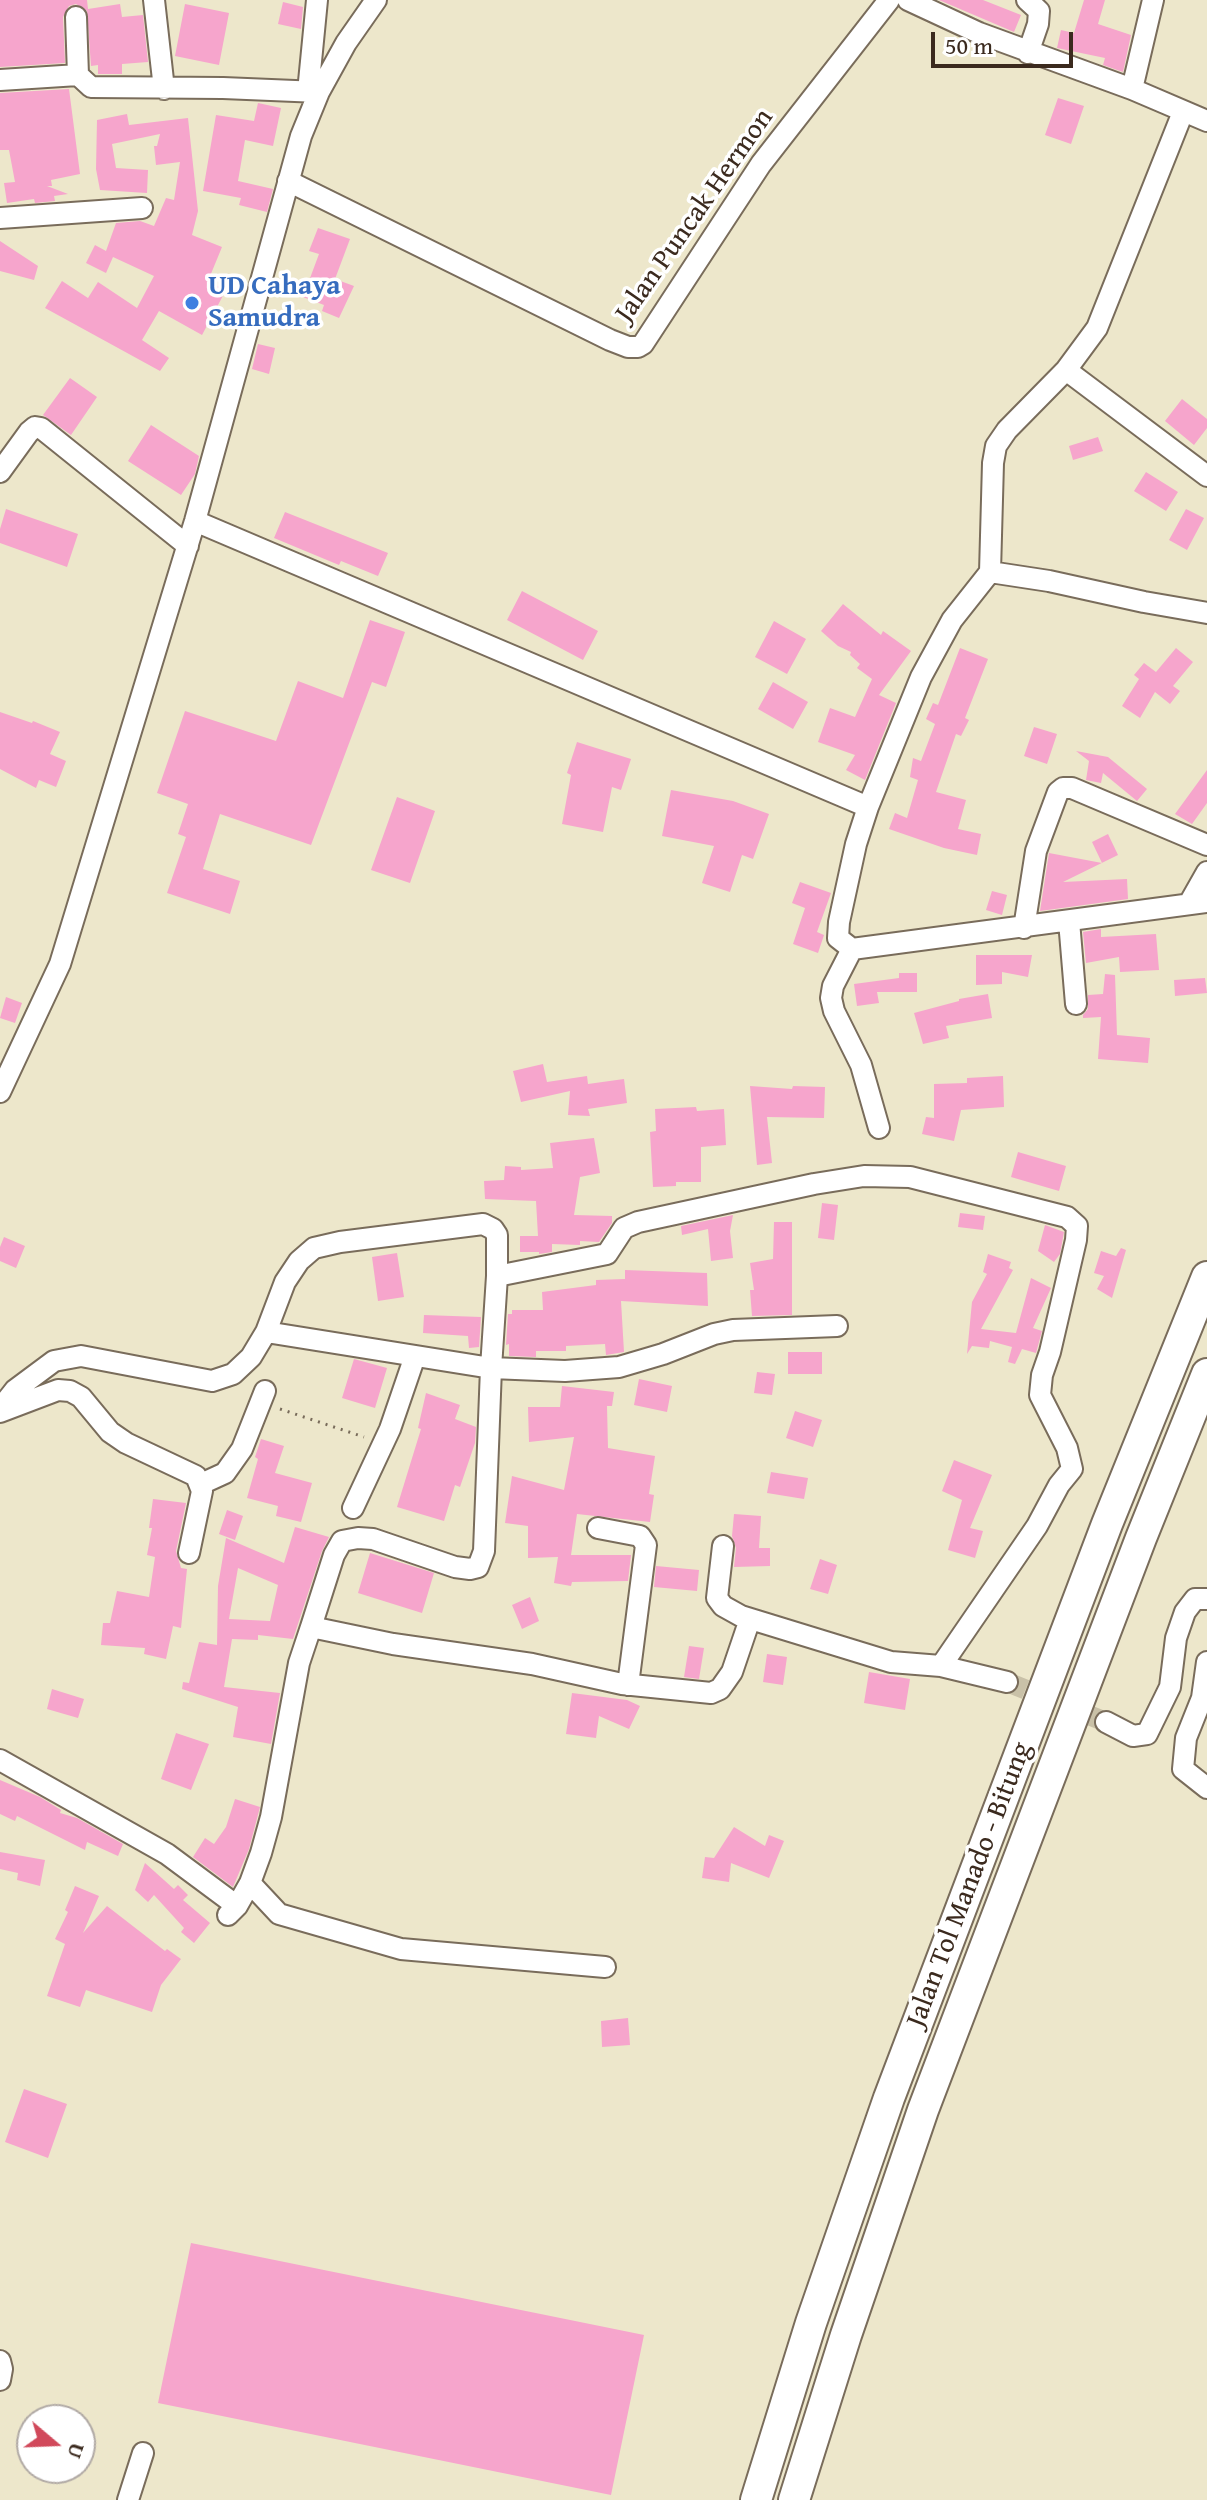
<!DOCTYPE html>
<html>
<head>
<meta charset="utf-8">
<style>
  body { margin:0 }
  #map { position:relative; width:1207px; height:2500px; overflow:hidden; background:#ede7cb; font-family:"Gentium Book Plus",serif }
  canvas { display:block }
  .north { position:absolute; left:16px; top:2404px; width:80px; height:80px; box-sizing:border-box; background:#fff; border:2px solid #b1aaa5; border-radius:50%; rotate:109deg; font-size:22px; font-weight:700; line-height:32px; text-align:center; color:#3b2a1e }
  .north::after { content:''; display:block; margin:auto; width:28px; height:36px; background:#d1495b; clip-path:polygon(50% 0,100% 100%,50% 72%,0 100%) }
  .scale { position:absolute; left:931px; top:32px; width:142px; height:36px; box-sizing:border-box; border:4px solid #3b2a1e; border-top:0; padding-left:10px; font-size:24px; line-height:28px; white-space:nowrap; color:#3b2a1e; -webkit-text-stroke:6px #fff; paint-order:stroke }
</style>
</head>
<body>
<div id="map">
<canvas width="1207" height="2500"></canvas>
<div class="north">U</div>
<div class="scale">50 m</div>
</div>
<script>
const g = document.querySelector('canvas').getContext('2d');
g.lineJoin = 'round';
function fillPath(path, color) { g.fillStyle = color; g.fill(path, 'evenodd'); }
const shape = rows => new Path2D(rows.map(r => 'M' + r).join(''));
function strokePath(path, color, width, dash) { g.strokeStyle = color; g.lineWidth = width; g.lineCap = dash ? 'butt' : 'round'; g.setLineDash(dash || []); g.stroke(path); }
function drawText(font, color, halo, rows, align = 'center') {
  g.font = font + ' "Gentium Book Plus",serif'; g.lineWidth = 7; g.setLineDash([]); g.textBaseline = 'middle'; g.strokeStyle = halo; g.fillStyle = color; for (const [text, x, y, turn = 0] of rows) {
    g.save(); g.translate(x, y); g.rotate((+turn || 0) * Math.PI / 180); g.textAlign = isNaN(turn) ? turn : align; if (halo) g.strokeText(text, 0, 0); g.fillText(text, 0, 0); g.restore();
  }
}
const building = shape([
  [0,0,87,0,88,9,120,4,122,17,143,15,148,62,122,64,122,74,98,74,98,65,91,66,87,11,76,4,69,6,63,17,65,63,0,67],
  [939,0,983,0,1021,15,1014,32],
  [1084,0,1105,0,1098,24,1131,35,1123,72,1103,65,1105,58,1057,48,1061,30,1074,33],
  [283,2,303,7,301,29,278,24],
  [185,4,229,13,219,65,175,56],
  [69,89,80,174,51,180,52,186,47,186,68,194,54,196,55,201,35,203,34,199,7,203,4,183,15,182,9,150,0,150,0,93],
  [1058,98,1084,106,1071,144,1045,135],
  [258,103,281,108,273,146,245,140,238,181,273,189,267,212,239,205,241,198,203,191,216,115,254,121],
  [127,114,129,125,188,118,198,211,192,235,222,247,208,281,226,290,202,335,159,311,142,340,169,358,160,371,45,308,62,281,88,298,98,282,137,308,154,276,113,257,106,273,86,263,95,245,106,251,116,223,140,221,154,226,166,198,174,200,180,162,156,165,154,146,157,146,160,134,112,144,116,168,148,170,147,193,100,190,96,169,97,120],
  [318,228,350,239,335,279,354,286,339,318,322,311,324,305,303,297,319,254,309,251],
  [0,241,38,266,34,280,0,271],
  [258,344,275,348,269,374,252,369],
  [70,378,97,397,71,435,43,415],
  [1182,399,1207,419,1207,428,1194,445,1165,421],
  [151,425,199,456,195,474,181,495,128,461],
  [1098,437,1103,451,1073,460,1069,446],
  [1146,472,1178,492,1166,511,1134,491],
  [6,509,78,534,67,567,0,543,0,529],
  [1186,509,1204,518,1187,550,1169,540],
  [285,512,388,553,378,576,341,561,339,565,274,538],
  [522,591,598,631,583,660,507,620],
  [843,604,881,635,883,631,911,651,879,695,896,703,865,780,846,770,855,755,818,742,830,708,855,717,872,679,857,668,860,664,850,655,851,652,838,646,821,631],
  [370,620,405,632,386,687,372,682,311,845,220,814,203,869,240,881,230,914,167,893,186,837,178,834,188,804,157,793,185,711,276,741,298,681,343,698],
  [774,621,806,639,787,674,755,657],
  [960,648,988,659,965,718,969,720,961,736,956,734,936,792,966,800,958,829,981,834,977,855,944,848,889,829,895,813,907,818,918,780,910,777,913,758,921,761,935,724,926,719,933,703,938,705],
  [1176,648,1193,662,1173,686,1180,691,1170,704,1155,692,1140,718,1122,706,1139,679,1134,675,1144,663,1156,672],
  [773,682,808,702,793,729,758,709],
  [0,712,32,723,33,721,60,732,50,754,66,761,56,787,39,780,36,788,0,769],
  [1034,727,1057,734,1047,764,1024,756],
  [577,742,631,759,621,790,612,787,603,832,562,824,571,775,567,773],
  [1076,751,1108,757,1147,789,1137,801,1103,773,1101,783,1086,780,1089,761],
  [1207,770,1207,803,1192,824,1175,814],
  [671,790,733,801,769,814,753,859,742,855,730,892,702,883,714,846,662,836],
  [397,797,435,811,410,883,371,870],
  [1108,834,1118,855,1063,882,1127,879,1128,899,1040,911,1049,853,1102,863,1092,842],
  [800,882,831,893,817,932,824,935,818,953,793,944,805,908,792,903],
  [992,891,1007,895,1002,915,986,910],
  [1101,929,1101,937,1156,934,1159,970,1120,972,1119,957,1086,963,1083,932],
  [976,955,1032,955,1028,977,1002,972,1002,984,976,985],
  [899,973,917,973,917,992,877,992,879,1003,857,1006,854,984,899,978],
  [1105,974,1115,975,1117,1035,1150,1038,1148,1063,1098,1059,1101,1017,1083,1018,1083,1015,1088,1009,1088,995,1103,994],
  [1205,978,1207,993,1175,996,1174,980],
  [988,994,992,1018,946,1026,949,1038,923,1044,914,1013,959,1001,959,999],
  [6,997,22,1003,15,1023,0,1018],
  [543,1064,547,1082,587,1076,588,1084,624,1079,627,1103,588,1109,590,1116,568,1115,570,1091,521,1102,513,1071],
  [1003,1076,1004,1107,961,1110,954,1141,922,1134,926,1117,934,1118,934,1084,967,1083,967,1078],
  [750,1086,792,1089,793,1086,825,1087,824,1118,767,1117,772,1163,757,1165],
  [696,1107,697,1111,724,1109,726,1145,701,1147,701,1182,676,1182,676,1186,653,1187,650,1132,656,1131,655,1109],
  [594,1138,600,1173,580,1177,574,1215,612,1216,612,1223,599,1242,580,1241,580,1245,552,1244,552,1252,539,1254,539,1252,520,1252,520,1236,538,1236,536,1201,485,1199,484,1181,504,1180,505,1166,521,1167,521,1170,553,1168,550,1143],
  [1018,1152,1066,1166,1059,1191,1011,1177],
  [822,1203,838,1205,834,1240,818,1238],
  [960,1213,985,1216,983,1230,958,1227],
  [733,1215,730,1231,733,1258,711,1261,708,1229,682,1235,681,1226],
  [774,1222,792,1222,792,1315,752,1316,750,1290,754,1290,750,1263,773,1259],
  [1045,1225,1064,1232,1060,1254,1054,1262,1038,1251],
  [4,1237,25,1246,16,1268,0,1261,0,1247],
  [1121,1248,1126,1250,1112,1298,1097,1289,1104,1276,1094,1273,1101,1251,1116,1256],
  [397,1253,404,1297,378,1301,372,1257],
  [988,1254,1011,1262,1009,1268,1013,1270,981,1329,1016,1333,1031,1278,1051,1288,1033,1328,1042,1331,1036,1353,1022,1349,1015,1364,1008,1362,1012,1347,990,1341,989,1348,972,1346,967,1354,972,1302,987,1274,983,1272],
  [625,1270,707,1273,708,1306,621,1301,624,1352,606,1355,605,1344,566,1346,566,1351,536,1351,536,1357,509,1356,509,1344,506,1345,508,1314,512,1314,512,1310,543,1310,542,1292,596,1285,596,1280,625,1279],
  [424,1315,481,1317,479,1347,469,1348,468,1336,423,1333],
  [788,1352,822,1352,822,1374,788,1374],
  [354,1359,387,1368,375,1408,342,1398],
  [757,1372,775,1374,772,1395,754,1393],
  [639,1379,672,1386,667,1412,634,1405],
  [562,1386,614,1392,612,1406,607,1406,608,1448,655,1456,649,1494,654,1495,650,1522,577,1514,571,1555,631,1555,628,1581,572,1582,571,1586,554,1583,558,1557,528,1558,528,1526,505,1523,512,1476,564,1490,574,1437,529,1442,528,1407,560,1407],
  [426,1393,460,1405,455,1419,476,1427,475,1443,460,1487,455,1485,444,1521,397,1507,421,1429,418,1428],
  [795,1411,822,1420,813,1447,786,1438],
  [261,1439,284,1446,275,1473,312,1483,301,1522,276,1516,278,1506,247,1498,258,1459,255,1457],
  [954,1460,992,1475,970,1528,983,1531,975,1558,948,1550,962,1500,942,1491],
  [771,1472,808,1478,804,1499,767,1493],
  [153,1499,186,1503,176,1551,181,1568,187,1569,181,1628,173,1626,166,1659,144,1654,145,1648,101,1645,103,1623,110,1623,117,1591,149,1597,155,1557,147,1555,152,1528,149,1528],
  [227,1510,243,1516,235,1540,219,1534],
  [734,1514,761,1516,759,1548,770,1548,770,1566,734,1567,736,1548,732,1536],
  [295,1527,329,1537,322,1551,293,1639,258,1635,258,1640,232,1639,224,1687,280,1693,271,1744,233,1737,238,1707,182,1689,183,1682,189,1683,199,1642,217,1645,218,1586,226,1538,284,1563],
  [238,1568,278,1585,270,1621,229,1619],
  [370,1553,434,1573,422,1613,358,1593],
  [820,1559,837,1565,828,1594,810,1589],
  [656,1566,699,1570,697,1591,654,1587],
  [530,1597,539,1621,522,1629,512,1605],
  [689,1646,704,1648,699,1679,684,1677],
  [767,1654,787,1657,783,1685,763,1682],
  [869,1672,910,1679,905,1710,864,1703],
  [52,1689,84,1699,78,1718,47,1709],
  [572,1693,627,1700,640,1706,629,1729,599,1716,596,1738,566,1734],
  [176,1733,209,1744,191,1790,161,1779],
  [0,1780,40,1797,61,1810,60,1813,77,1818,123,1844,118,1856,87,1842,85,1850,17,1816,15,1821,0,1814],
  [235,1799,260,1807,249,1849,233,1887,193,1857,205,1838,214,1844,226,1827],
  [734,1827,765,1846,769,1835,784,1841,769,1878,731,1863,729,1882,702,1878,705,1857,714,1858],
  [0,1852,45,1860,40,1886,17,1880,18,1873,0,1869],
  [145,1863,174,1889,178,1885,188,1895,183,1900,210,1923,194,1943,181,1932,184,1928,154,1895,148,1902,135,1890],
  [75,1886,99,1896,83,1933,107,1906,165,1951,167,1949,181,1959,161,1985,152,2012,86,1990,80,2007,47,1996,65,1944,55,1939,68,1912,65,1910],
  [628,2018,630,2045,602,2047,601,2021],
  [24,2089,67,2104,48,2158,5,2142],
  [191,2243,644,2335,611,2495,158,2403]
]);
const minorTunnel = shape([
  [1007,1682,1106,1722]
]);
const path = shape([
  [280,1409,364,1437]
]);
const minor = shape([
  [154,0,164,89],
  [908,0,979,33,1132,89,1207,121],
  [1027,0,1039,11,1038,24,1028,53],
  [76,17,78,75,91,87,223,88,319,92],
  [0,80,78,75],
  [1132,89,1153,0],
  [308,92,317,0],
  [1183,112,1097,328,1066,370,1007,430,996,446,993,463,990,572,952,620,921,677,868,807,856,844,839,922,838,938,852,949,1207,902],
  [288,181,610,340,628,347,638,347,643,344,761,164,889,0],
  [0,218,142,208],
  [1066,370,1207,476],
  [0,472,29,432,35,427,41,428,188,546],
  [195,521,868,807],
  [990,572,1049,581,1144,602,1207,613],
  [1190,902,1207,872],
  [1069,921,1076,1004],
  [1024,928,1036,851,1058,792,1063,788,1072,788,1207,845],
  [852,949,833,986,831,998,834,1011,861,1065,879,1128],
  [0,1092,60,964,195,521,301,136,319,92,346,43,376,0],
  [266,1332,285,1282,299,1261,314,1248,340,1242,483,1224,493,1229,497,1235,497,1276],
  [0,1409,15,1390,54,1361,81,1356,212,1381,233,1374,251,1357,266,1332,491,1368,497,1276,607,1254,624,1228,638,1222,814,1184,864,1176,910,1177,1067,1217,1077,1226,1076,1240,1050,1352,1042,1375,1040,1395,1067,1448,1072,1469,1059,1485,1037,1526,941,1666],
  [0,1412,58,1390,70,1391,81,1397,110,1432,126,1443,196,1476,202,1491,189,1553],
  [201,1484,225,1473,242,1449,265,1391],
  [353,1508,390,1429,415,1356],
  [598,1528,640,1536,646,1545,628,1685],
  [723,1546,717,1598,723,1606,741,1616,891,1662,941,1666,1007,1682],
  [311,1627,334,1555,342,1541,358,1538,373,1539,455,1567,470,1569,478,1567,484,1551,491,1368,565,1371,619,1367,663,1354,714,1334,733,1330,837,1326],
  [1207,1662,1202,1698,1186,1738,1183,1769,1207,1788],
  [1106,1722,1133,1736,1147,1734,1170,1687,1176,1638,1185,1612,1195,1599,1207,1599],
  [0,1760,167,1854,237,1906],
  [250,1883,279,1914,401,1949,605,1967],
  [228,1915,237,1906,250,1883,261,1853,271,1817,299,1663,311,1627,393,1644,532,1664,622,1684,711,1693,720,1689,732,1672,750,1619],
  [0,2361,2,2369,0,2380],
  [128,2500,143,2453]
]);
const highway = shape([
  [756,2500,811,2323,889,2098,1107,1524,1207,1277],
  [794,2500,846,2335,923,2110,1141,1538,1207,1374]
]);
const markers = [
  [192,303,8,"#3f7fe0"]
];
const streetNames = [
  ["Jalan Puncak Hermon",695,216,-55],
  ["Jalan Tol Manado - Bitung",970,1885,-69]
];
const shopNames = [
  ["UD Cahaya",208,287],
  ["Samudra",208,319]
];
fillPath(building, '#f6a5cc');
strokePath(minorTunnel, '#c9c1a8', 20, [20, 10]);
strokePath(minor, '#796c5b', 24);
strokePath(highway, '#796c5b', 34);
strokePath(path, '#796c5b', 3, [2, 6]);
strokePath(minor, '#fff', 20);
strokePath(highway, '#fff', 30);
for (const [x, y, r, color] of markers) { const dot = new Path2D(); dot.arc(x, y, r, 0, 2 * Math.PI); g.fillStyle = color; g.fill(dot); strokePath(dot, '#fff', 3); }
drawText('28px', '#3b2a1e', '#fff', streetNames);
drawText('bold 28px', '#366cbe', '#fff', shopNames, 'left');
</script>
</body>
</html>
